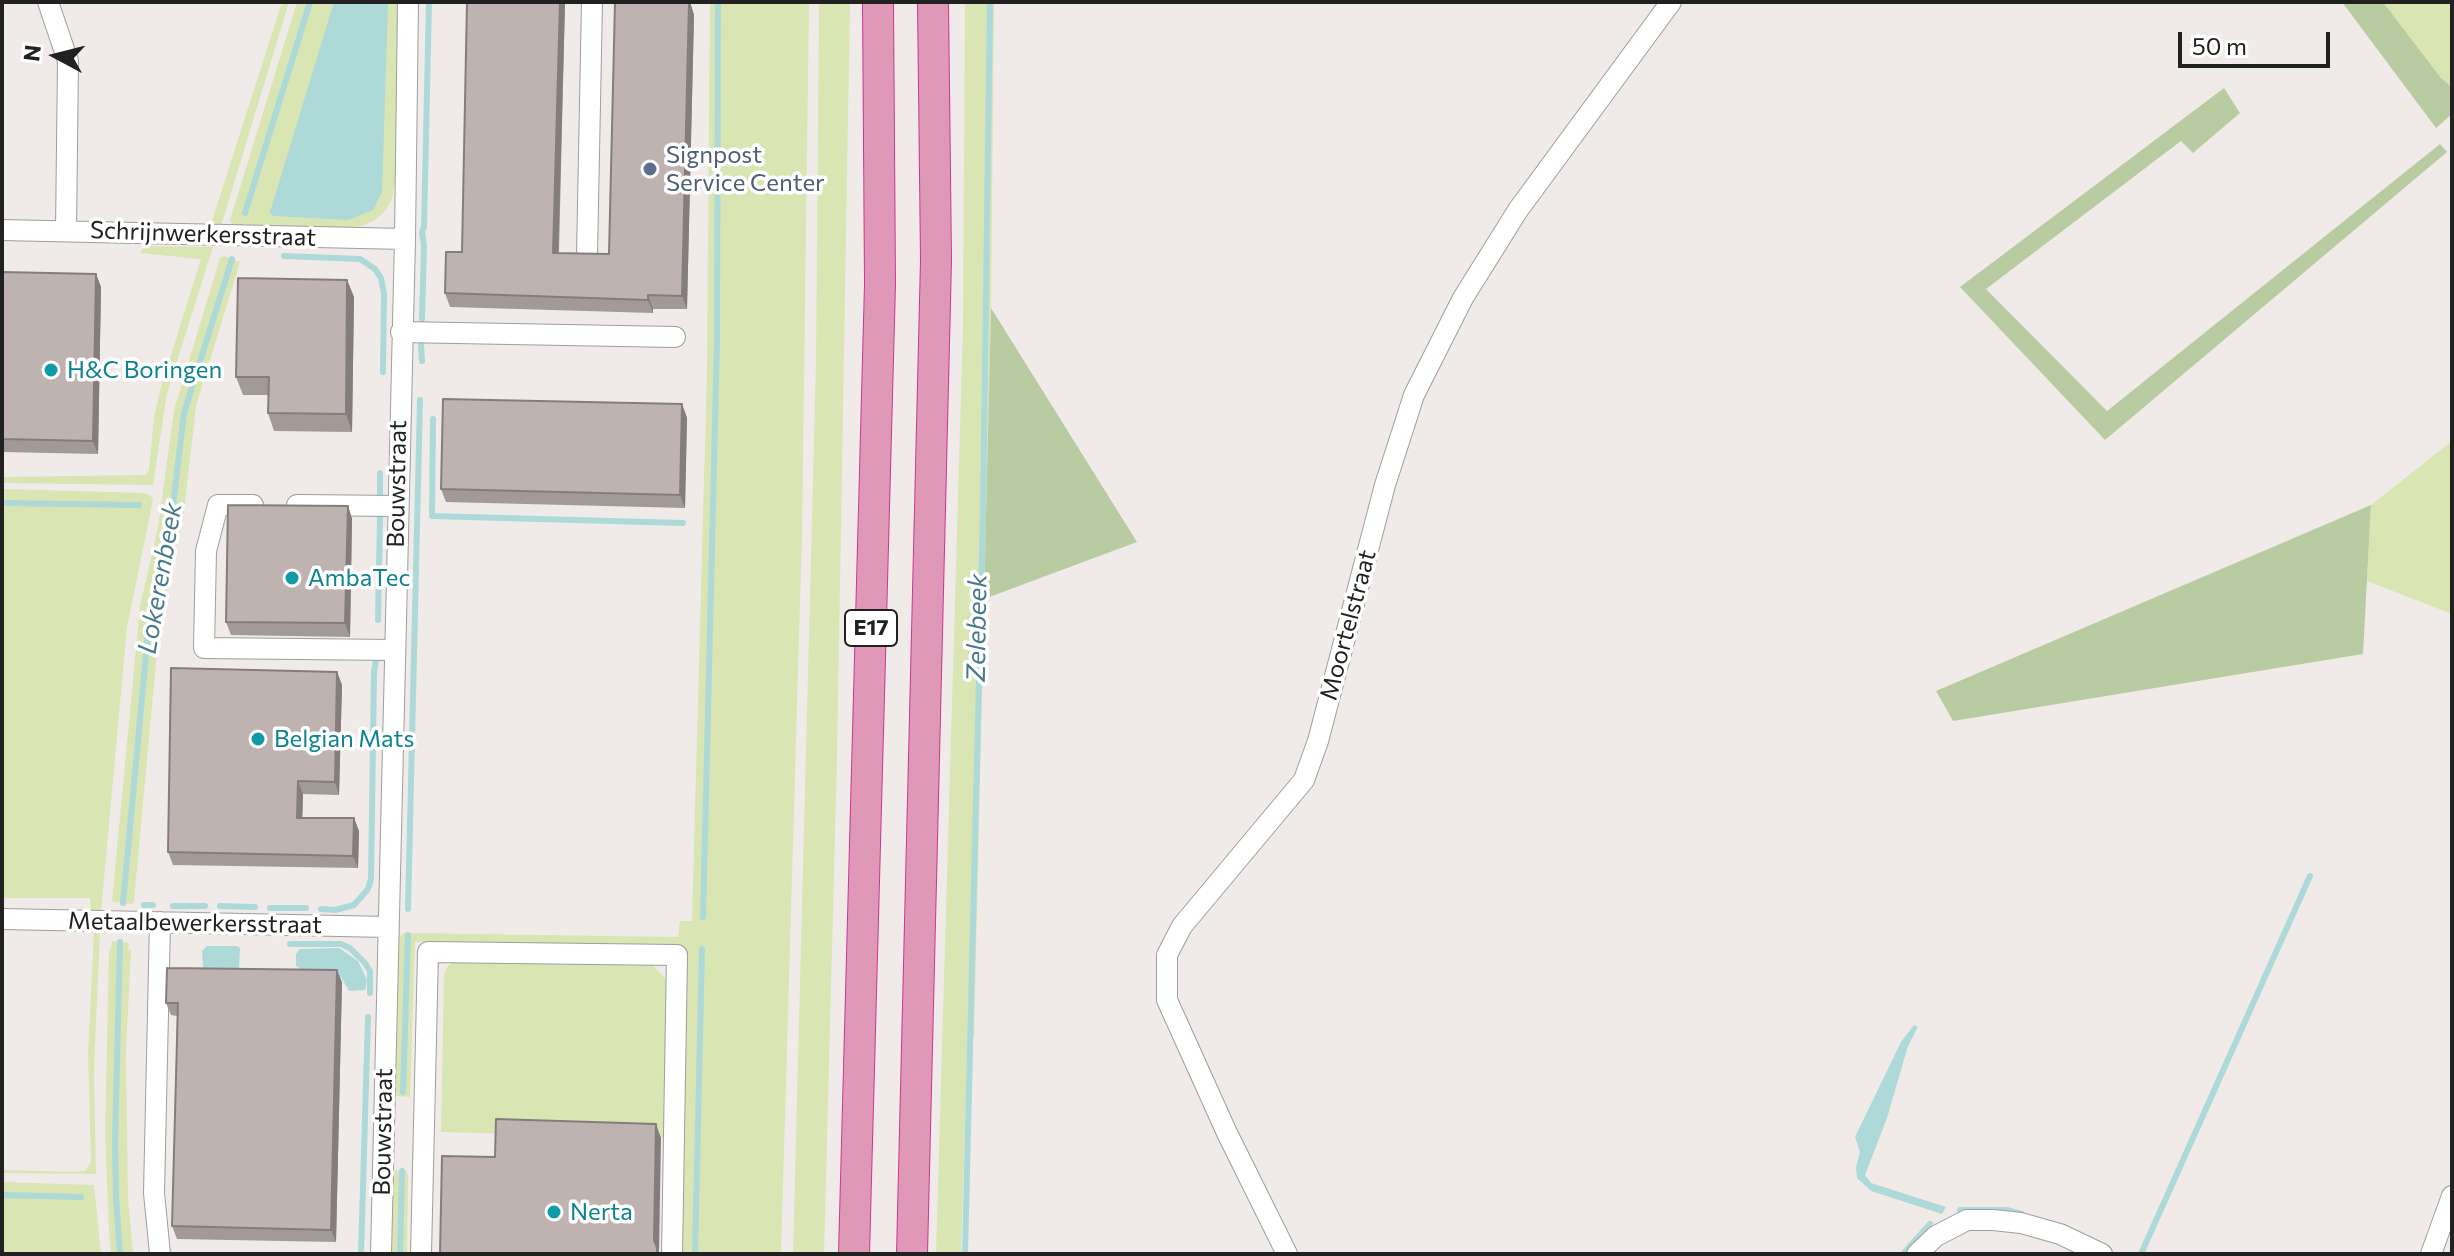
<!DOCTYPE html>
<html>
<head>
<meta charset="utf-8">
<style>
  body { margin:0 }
  #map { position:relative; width:2454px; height:1256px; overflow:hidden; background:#f0ebe8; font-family:Commissioner,sans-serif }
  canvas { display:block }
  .frame { position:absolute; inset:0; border:4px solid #212121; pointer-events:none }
  .north { position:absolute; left:16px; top:16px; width:80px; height:80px; -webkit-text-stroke:6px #fff; paint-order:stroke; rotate:277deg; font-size:22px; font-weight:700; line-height:32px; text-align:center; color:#212121 }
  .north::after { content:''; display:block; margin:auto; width:28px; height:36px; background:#212121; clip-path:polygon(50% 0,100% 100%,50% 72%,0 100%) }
  .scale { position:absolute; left:2178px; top:32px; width:152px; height:36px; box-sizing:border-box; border:4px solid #212121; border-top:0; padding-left:10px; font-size:24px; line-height:28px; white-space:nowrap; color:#212121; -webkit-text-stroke:6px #fff; paint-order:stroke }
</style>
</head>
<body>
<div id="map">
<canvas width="2454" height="1256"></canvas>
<div class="frame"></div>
<div class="north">N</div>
<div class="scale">50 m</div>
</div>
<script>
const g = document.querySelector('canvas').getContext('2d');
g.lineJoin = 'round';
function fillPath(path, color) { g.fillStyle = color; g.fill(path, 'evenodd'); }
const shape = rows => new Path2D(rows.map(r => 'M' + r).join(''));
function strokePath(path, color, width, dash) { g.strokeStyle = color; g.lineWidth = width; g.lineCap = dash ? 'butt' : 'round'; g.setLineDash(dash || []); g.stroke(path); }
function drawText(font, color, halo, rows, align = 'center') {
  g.font = font + ' Commissioner,sans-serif'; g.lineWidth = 7; g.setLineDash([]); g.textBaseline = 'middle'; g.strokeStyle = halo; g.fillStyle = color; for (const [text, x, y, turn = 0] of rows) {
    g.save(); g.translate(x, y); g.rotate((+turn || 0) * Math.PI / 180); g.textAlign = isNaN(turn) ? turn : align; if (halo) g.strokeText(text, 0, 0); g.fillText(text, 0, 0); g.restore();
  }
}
const grass = shape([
  [282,2,289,2,221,226,212,221],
  [297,2,398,2,395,181,392,199,385,211,374,221,361,226,348,228,234,226,230,220],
  [710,2,809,2,802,534,781,1254,679,1254,685,948,415,942,410,1097,396,1096,398,942,400,936,404,933,678,937,680,921,692,921,707,368],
  [819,2,850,2,837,758,824,1254,793,1254,816,363],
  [965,2,994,2,991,308,974,1037,968,1037,961,1254,936,1254,963,326],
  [2383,2,2452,2,2452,87,2441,78],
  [145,246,213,247,167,393,153,485,2,483,2,477,145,475,149,470,154,417,161,387,201,259,140,253],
  [224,256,240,262,196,406,184,512,160,619,134,901,132,904,115,902,112,901,140,606,158,528,174,410,220,258],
  [2452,441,2452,614,2367,581,2371,505],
  [2,489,144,493,150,495,153,500,127,627,101,911,91,910,90,898,2,898],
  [94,932,100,933,94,1068,96,1174,2,1173,2,1170,76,1172,86,1170,91,1161,88,1053],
  [112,941,129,943,128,950,131,950,126,1051,128,1198,133,1254,111,1254,109,1230,105,1133,109,950,111,949],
  [455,961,651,964,670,983,665,1138,441,1132,444,975,447,967],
  [393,1170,407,1171,408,1179,407,1254,392,1254],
  [2,1182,94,1185,101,1254,2,1254]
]);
const forest = shape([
  [2342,2,2383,2,2441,78,2452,87,2452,114,2436,128],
  [2224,88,2240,113,2193,153,2181,141,1986,289,2107,411,2440,144,2447,152,2105,440,1960,287],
  [991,308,1137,542,984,599],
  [2371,505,2363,654,1953,721,1936,691]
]);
const water = shape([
  [334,2,388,2,382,192,373,210,348,220,273,216,270,212],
  [207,946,237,946,240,948,239,969,206,972,203,967,202,951],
  [339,948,358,961,367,980,365,990,349,991,341,977,308,974,296,966,296,954,300,949],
  [1914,1025,1918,1027,1908,1046,1887,1118,1865,1175,1871,1183,1946,1207,1942,1214,1871,1191,1857,1178,1856,1167,1860,1152,1855,1137,1901,1042]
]);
const stream = shape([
  [245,213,310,2],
  [284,256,360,259,375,269,381,278,384,294,383,372],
  [422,319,424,245,422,232,424,227,429,2],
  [421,345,422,361],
  [433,419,432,516,683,523],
  [380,473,380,496],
  [2,503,139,505],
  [378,620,380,518],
  [123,903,150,611,173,506,184,413,232,259],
  [144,905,153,905],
  [173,906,205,906],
  [220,906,255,907],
  [270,908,306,908],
  [321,909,335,910,354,905,368,889,371,879,374,671,376,661],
  [408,909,420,400],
  [703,917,717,341,718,2],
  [120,942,115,1142,116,1197,120,1254],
  [290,944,341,944,350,948,365,963,370,971,370,993],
  [403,1092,408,935],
  [2,1195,81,1197],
  [1960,1210,2007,1210,2022,1214],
  [361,1254,368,1017],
  [400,1254,402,1171],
  [695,1254,702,949],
  [965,1254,983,514,990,2],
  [1903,1254,1930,1224],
  [2141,1254,2310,876]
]);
const minor = shape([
  [48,2,68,61,66,231],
  [2,230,405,239],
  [587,255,592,2],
  [401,332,675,337],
  [253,505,218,505,206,551,204,648,394,650],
  [297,505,397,506],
  [2,919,388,927],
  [160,1254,154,1193,160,922],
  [381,1254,405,239,408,2],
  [421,1254,428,952,677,955,672,1254],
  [1287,1254,1227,1133,1167,1000,1167,955,1182,926,1304,780,1318,741,1385,485,1414,395,1463,298,1518,210,1671,2],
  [1917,1254,1936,1236,1967,1220,1993,1220,2021,1223,2060,1234,2102,1254],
  [2431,1254,2452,1196]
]);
const highway = shape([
  [854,1254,880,284,878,2],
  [912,1254,936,260,933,2]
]);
const wall = shape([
  [467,2,565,2,559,253,609,254,690,2,694,15,687,309,653,309,653,313,450,307,445,293,462,252],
  [2,272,96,274,101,287,98,454,2,452],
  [347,280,354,297,352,432,274,431,268,413,268,395,243,395,236,377],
  [682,404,687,418,685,508,446,502,441,489],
  [348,506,352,519,350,637,231,635,226,622],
  [337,672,342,685,339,795,303,794,302,818,354,818,359,831,358,868,173,865,168,852],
  [342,982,336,1242,177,1239,172,1226,177,1016,171,1015,166,1003]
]);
const shadedWall = shape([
  [560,2,565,2,558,266,553,253],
  [690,2,694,15,687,309,682,296],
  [96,274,101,287,98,454,93,441],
  [347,280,354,297,352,432,346,414],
  [648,295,653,309,653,313,648,300],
  [682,404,687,418,685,508,680,495],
  [348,506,352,519,350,637,345,623],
  [337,672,342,685,339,795,335,782],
  [298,781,303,794,302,830,297,818],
  [354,818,359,831,358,868,353,856],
  [337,970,342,982,336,1242,331,1230],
  [656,1124,661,1138,659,1254,654,1240]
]);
const building = shape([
  [467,2,560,2,553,253,609,254,615,2,689,2,682,296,648,295,648,300,445,293,446,252,462,252,467,2],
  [2,272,96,274,93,441,2,439,2,272],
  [238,278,347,280,346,414,268,413,269,377,236,377,238,278],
  [443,399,682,404,680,495,441,489,443,399],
  [228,505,348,506,345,623,226,622,228,505],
  [171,668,337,672,335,782,298,781,297,818,354,818,353,856,168,852,171,668],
  [167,968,337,970,331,1230,172,1226,178,1003,166,1003,167,968],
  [496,1119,656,1124,654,1240,657,1248,657,1254,440,1254,442,1156,495,1157,496,1119]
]);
const markers = [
  [650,169,8,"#5c6f8a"],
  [51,370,8,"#0f9aa8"],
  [292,578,8,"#0f9aa8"],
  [258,739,8,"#0f9aa8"],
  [554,1212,8,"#0f9aa8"]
];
const shields = [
  [871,628,52]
];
const shieldNames = [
  ["E17",871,628]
];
const serviceNames = [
  ["Signpost",666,155],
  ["Service Center",666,183]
];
const streetNames = [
  ["Schrijnwerkersstraat",203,234,2],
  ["Bouwstraat",397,484,-89],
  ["Moortelstraat",1348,625,-75],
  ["Metaalbewerkersstraat",195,923,1],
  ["Bouwstraat",383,1132,-89]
];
const cultureNames = [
  ["H&C Boringen",67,370],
  ["AmbaTec",308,578],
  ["Belgian Mats",274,739],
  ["Nerta",570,1212]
];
const waterNames = [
  ["Lokerenbeek",160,578,-80],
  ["Zelebeek",977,628,-89]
];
fillPath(grass, '#d9e5b3');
fillPath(forest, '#b9cca1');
fillPath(water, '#add9d8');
strokePath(stream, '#add9d8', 6);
strokePath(minor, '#9e9e9e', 22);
strokePath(highway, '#cc3891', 32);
strokePath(minor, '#fff', 20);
strokePath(highway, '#e098b8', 30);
fillPath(wall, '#a39a98');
fillPath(shadedWall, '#857d7c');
fillPath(building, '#beb3b1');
strokePath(building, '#857d7c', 2);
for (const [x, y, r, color] of markers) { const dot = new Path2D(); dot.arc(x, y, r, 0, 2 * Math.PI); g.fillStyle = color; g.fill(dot); strokePath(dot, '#fff', 3); }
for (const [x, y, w] of shields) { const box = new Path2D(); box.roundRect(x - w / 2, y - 18, w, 36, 6); g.fillStyle = '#fff'; g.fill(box); strokePath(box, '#212121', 2); }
drawText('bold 22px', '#212121', null, shieldNames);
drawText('24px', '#4e5e75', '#fff', serviceNames, 'left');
drawText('24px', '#212121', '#fff', streetNames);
drawText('24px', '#0d838f', '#fff', cultureNames, 'left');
drawText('italic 26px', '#477b8b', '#fff', waterNames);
</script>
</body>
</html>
